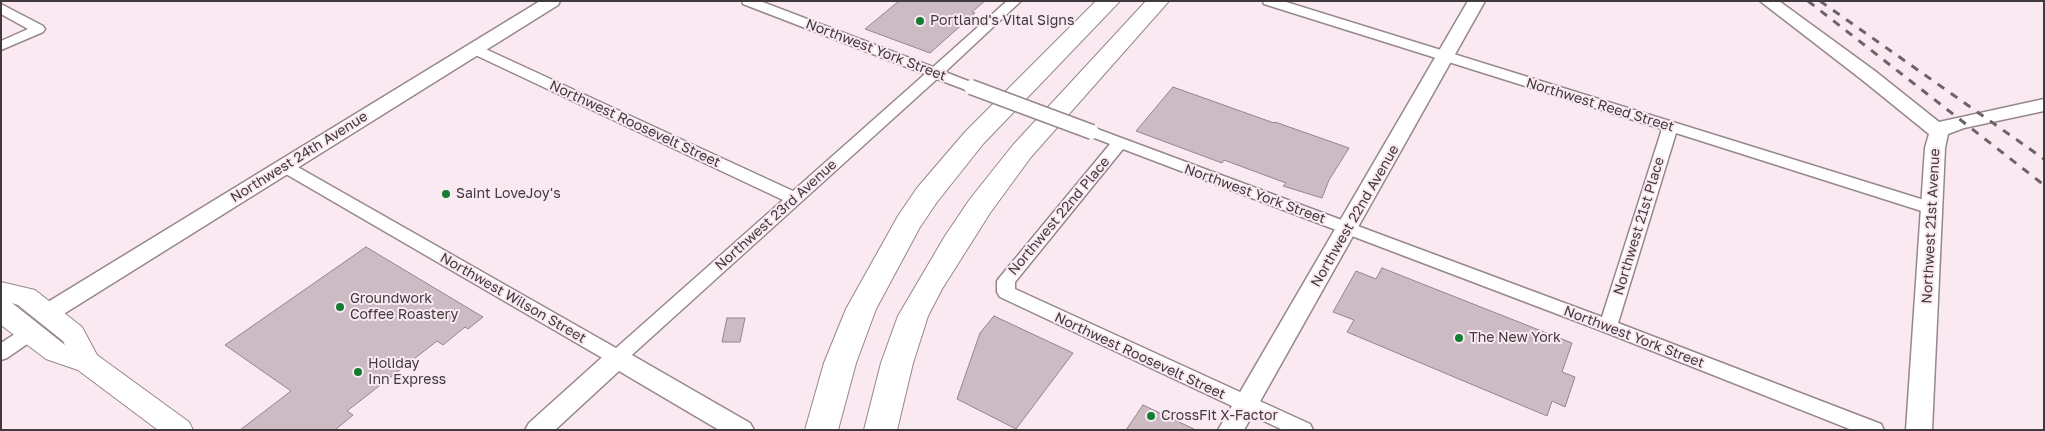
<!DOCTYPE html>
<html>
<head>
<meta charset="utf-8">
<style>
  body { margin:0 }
  #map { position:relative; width:2045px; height:431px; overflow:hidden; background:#fbe9f2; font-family:"Golos Text",sans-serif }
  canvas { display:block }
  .frame { position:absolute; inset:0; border:2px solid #40393d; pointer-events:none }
</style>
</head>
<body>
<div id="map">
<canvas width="2045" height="431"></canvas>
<div class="frame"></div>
</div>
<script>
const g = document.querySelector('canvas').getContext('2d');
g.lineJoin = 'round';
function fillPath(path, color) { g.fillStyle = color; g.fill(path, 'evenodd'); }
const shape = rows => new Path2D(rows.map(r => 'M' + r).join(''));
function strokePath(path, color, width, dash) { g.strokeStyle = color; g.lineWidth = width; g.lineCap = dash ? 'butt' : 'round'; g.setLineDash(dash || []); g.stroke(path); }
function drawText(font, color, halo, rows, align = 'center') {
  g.font = font + ' "Golos Text",sans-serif'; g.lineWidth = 4; g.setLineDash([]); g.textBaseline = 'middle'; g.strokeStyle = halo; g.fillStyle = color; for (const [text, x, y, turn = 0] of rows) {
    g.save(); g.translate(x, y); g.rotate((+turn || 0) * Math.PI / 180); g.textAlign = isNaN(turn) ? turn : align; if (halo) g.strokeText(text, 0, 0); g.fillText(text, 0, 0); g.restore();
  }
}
const building = shape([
  [899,1,985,1,972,12,975,13,930,53,865,29,899,1],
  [1173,87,1274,123,1275,122,1349,148,1329,180,1322,198,1283,186,1286,183,1224,160,1222,163,1136,131,1173,87],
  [366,247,483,317,468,329,465,327,443,345,437,341,347,411,353,415,335,430,240,430,291,391,225,345,366,247],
  [1382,268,1572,343,1562,372,1575,377,1565,407,1552,401,1547,416,1347,332,1354,320,1333,312,1356,271,1376,279,1382,268],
  [994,316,1073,353,1016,429,957,399,980,333,994,316],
  [727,318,745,318,740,342,722,342,727,318],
  [1143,405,1196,430,1126,430,1143,405]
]);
const minor = shape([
  [742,1,760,1,933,67,1007,1,1021,1,945,72,976,84,978,87,976,90,966,90,937,79,623,363,617,365,611,363,279,170,276,166,279,162,284,161,289,162,616,348,783,200,469,52,467,49,469,46,479,46,793,191,925,74,743,4,742,1],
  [1263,1,1283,1,1937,204,1939,208,1937,212,1931,214,1676,133,1618,323,1881,424,1884,430,1852,430,1602,331,1123,149,1015,282,1015,289,1310,424,1313,430,1283,430,1000,297,997,292,997,281,1000,277,1110,144,1087,135,1084,132,1087,129,1092,127,1602,317,1662,129,1264,4,1263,1],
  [1,4,43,26,45,29,43,32,1,50,1,41,28,29,1,14,1,4],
  [30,326,36,328,39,333,36,338,7,358,1,360,1,343,24,328,30,326]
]);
const tertiary = shape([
  [540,1,560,1,558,5,54,320,46,323,38,320,34,314,38,308,540,1],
  [1468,1,1485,1,1244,430,1218,430,1468,1],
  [1760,1,1779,1,1875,71,1939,122,2044,99,2044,111,1964,128,1948,134,1945,148,1932,430,1906,430,1925,148,1929,134,1861,79,1760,1],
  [617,349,625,351,750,423,754,430,719,430,619,371,555,430,525,430,529,423,609,351,617,349]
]);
const secondary = shape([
  [1,282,35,290,82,327,97,355,189,422,193,430,158,430,78,370,46,359,1,325,1,282],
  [12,303,18,305,63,341,65,345,12,303]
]);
const motorway = shape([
  [1096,1,1120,1,983,144,937,202,920,227,876,309,856,363,838,430,805,430,824,363,846,309,898,216,917,188,965,132,1096,1],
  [1146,1,1169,1,1031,157,990,213,942,289,928,316,913,363,897,430,864,430,881,363,898,316,945,236,970,199,1013,145,1146,1]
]);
const rail = shape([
  [1808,1,2044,185],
  [1820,1,2044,159]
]);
const minorBridge = shape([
  [971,87,1092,132]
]);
const markers = [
  [920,21,5,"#137d32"],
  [446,194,5,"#137d32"],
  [340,307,5,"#137d32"],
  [1459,338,5,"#137d32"],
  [358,372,5,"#137d32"],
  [1151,416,5,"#137d32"]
];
const poiNames = [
  ["Portland's Vital Signs",930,21],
  ["Saint LoveJoy's",456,194],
  ["Groundwork",350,299],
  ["Coffee Roastery",350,315],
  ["The New York",1469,338],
  ["Holiday",368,364],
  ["Inn Express",368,380],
  ["CrossFit X-Factor",1161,416]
];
const streetNames = [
  ["Northwest York Street",876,50,21],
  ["Northwest Reed Street",1600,105,17],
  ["Northwest Roosevelt Street",635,124,25],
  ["Northwest 24th Avenue",299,157,-32],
  ["Northwest York Street",1255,194,20],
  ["Northwest 23rd Avenue",776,215,-42],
  ["Northwest 22nd Place",1059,216,-50],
  ["Northwest 22nd Avenue",1355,216,-60],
  ["Northwest 21st Place",1639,226,-73],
  ["Northwest 21st Avenue",1931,226,-87],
  ["Northwest Wilson Street",513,298,30],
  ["Northwest York Street",1634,337,21],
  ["Northwest Roosevelt Street",1140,356,25]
];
fillPath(building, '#ccbbc3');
strokePath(building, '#94848c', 1);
strokePath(minor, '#96868e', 3);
strokePath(tertiary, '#96868e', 3);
strokePath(secondary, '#96868e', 2);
strokePath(motorway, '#96868e', 2);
fillPath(minor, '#fff');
fillPath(tertiary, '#fff');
fillPath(secondary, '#fff');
fillPath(motorway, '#fff');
strokePath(rail, '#6c6368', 3, [8, 8]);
strokePath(minorBridge, '#96868e', 17, []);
strokePath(minorBridge, '#fff', 14);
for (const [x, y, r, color] of markers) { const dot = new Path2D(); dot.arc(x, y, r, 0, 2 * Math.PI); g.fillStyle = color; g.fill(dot); strokePath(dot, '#fbe9f2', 2); }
drawText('14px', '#40393d', '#fbe9f2', poiNames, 'left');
drawText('14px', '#40393d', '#fbe9f2', streetNames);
</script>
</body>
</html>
